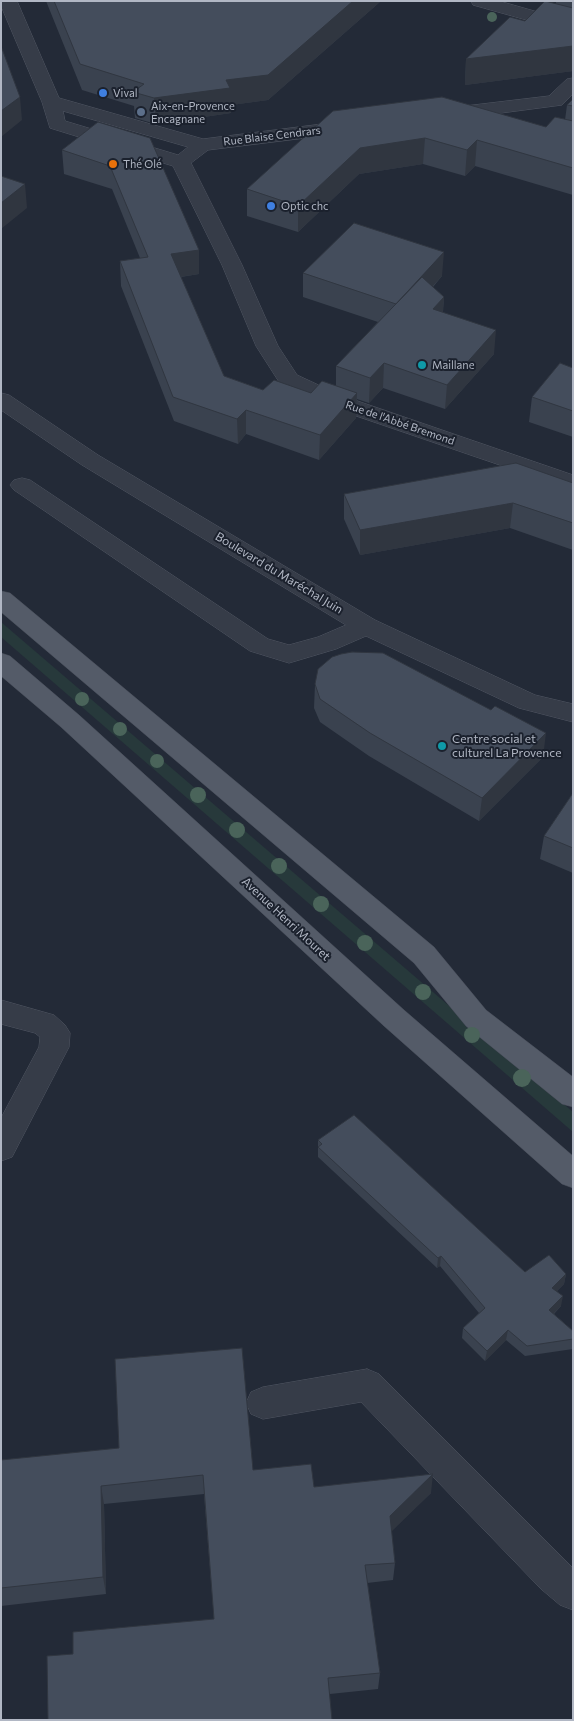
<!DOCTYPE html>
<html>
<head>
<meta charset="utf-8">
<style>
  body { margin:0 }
  #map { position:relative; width:574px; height:1721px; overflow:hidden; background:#232a37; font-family:Commissioner,sans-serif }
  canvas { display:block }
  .frame { position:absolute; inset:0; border:2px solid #b1b7c4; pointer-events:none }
</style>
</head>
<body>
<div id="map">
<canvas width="574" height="1721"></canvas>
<div class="frame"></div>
</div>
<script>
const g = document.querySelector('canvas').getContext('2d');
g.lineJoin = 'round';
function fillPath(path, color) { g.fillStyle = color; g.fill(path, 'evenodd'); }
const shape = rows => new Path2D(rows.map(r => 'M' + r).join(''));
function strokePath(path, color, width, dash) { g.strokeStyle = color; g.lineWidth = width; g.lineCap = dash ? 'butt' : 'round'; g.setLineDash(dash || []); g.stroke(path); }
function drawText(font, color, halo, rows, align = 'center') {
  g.font = font + ' Commissioner,sans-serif'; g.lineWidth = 4; g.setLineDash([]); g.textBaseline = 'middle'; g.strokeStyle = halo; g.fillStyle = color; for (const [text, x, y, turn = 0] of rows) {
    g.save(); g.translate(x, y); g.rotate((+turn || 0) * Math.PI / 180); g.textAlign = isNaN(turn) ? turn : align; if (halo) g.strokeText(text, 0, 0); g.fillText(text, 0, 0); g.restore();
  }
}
const green = shape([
  [1,622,573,1112,573,1132,1,637]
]);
const minor = shape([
  [1,1,17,1,59,98,203,139,346,121,353,123,355,127,353,131,346,133,208,150,191,163,242,265,278,346,297,375,340,395,573,475,573,490,324,405,281,385,256,346,222,265,173,166,50,128,42,102,1,6,1,1],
  [63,111,188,147,178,155,65,121,63,111],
  [471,1,499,1,573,22,573,33,473,5,471,1],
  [573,78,573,94,562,105,448,120,441,118,439,114,441,110,448,108,549,96,567,79,573,78],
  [1,393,9,395,98,455,375,620,535,695,573,704,573,722,519,708,366,636,336,649,289,663,250,651,14,490,10,485,14,480,22,478,30,480,268,639,289,645,318,637,346,625,82,465,1,410,1,393],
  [1,1000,54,1015,65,1025,70,1033,69,1047,12,1157,1,1161,1,1118,39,1047,40,1037,35,1033,1,1024,1,1000],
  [367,1369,379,1374,573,1568,573,1610,560,1605,541,1589,361,1402,263,1419,251,1414,246,1403,251,1392,263,1387,367,1369]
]);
const major = shape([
  [1,591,10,593,434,947,486,1010,573,1077,573,1107,562,1104,466,1026,414,963,1,612,1,591],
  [1,653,10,656,79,715,404,1010,573,1156,573,1188,562,1184,384,1026,61,727,1,676,1,653]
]);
const trees = [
  [492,17,5],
  [82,699,7],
  [120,729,7],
  [157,761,7],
  [198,795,8],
  [237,830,8],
  [279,866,8],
  [321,904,8],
  [365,943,8],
  [423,992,8],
  [472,1035,8],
  [522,1078,9]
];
const wall = shape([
  [46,1,381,1,268,100,231,105,231,113,156,124,135,118,134,106,82,90],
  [556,1,573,1,573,71,465,85,466,59,525,21,556,4],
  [573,99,573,195,475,166,465,176,423,164,359,174,298,232,247,216,247,189,333,111,546,127,565,120,567,105],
  [98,122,199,250,199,274,181,277,224,376,263,390,311,393,336,386,336,366,378,322,303,297,303,273,442,276,433,287,444,297,443,312,494,354,445,409,383,388,369,403,357,399,356,418,319,460,246,434,238,444,174,421,121,286,120,261,140,258,112,189,64,174,62,150],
  [573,368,573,437,529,422,532,397],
  [573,483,573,550,510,528,360,555,344,519,344,494],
  [315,684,543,757,479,821,369,756,320,722,314,708],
  [573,793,573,873,540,859,544,836],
  [318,1140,525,1272,566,1274,564,1284,557,1291,561,1306,554,1314,573,1331,573,1349,525,1356,506,1340,485,1361,462,1338,463,1328,479,1313,440,1266,437,1268,318,1157],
  [1,1460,253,1470,314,1487,431,1493,391,1531,395,1563,393,1580,367,1583,380,1673,378,1689,330,1694,73,1654,214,1619,204,1494,104,1504,106,1594,1,1606]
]);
const shadedWall = shape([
  [353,1,381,1,268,100,231,105,231,113,156,124,154,98,226,80],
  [573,46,573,71,465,85,466,59],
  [20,97,22,120,1,137,1,111],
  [425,138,423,164,359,174,298,232,298,206,360,148],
  [477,140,475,166,465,176,467,150],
  [25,184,27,208,1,229,1,203],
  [199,250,199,274,172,278,171,254],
  [444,252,442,276,394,328,396,304],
  [444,297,442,321,433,309],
  [496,330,494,354,445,409,447,385],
  [384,363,383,388,369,403,370,378],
  [357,393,356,418,319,460,320,435],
  [246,410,246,434,238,444,237,419],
  [513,503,510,528,360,555,360,530],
  [546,733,543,757,479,821,482,798],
  [441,1256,440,1266,437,1268,438,1258],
  [566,1274,564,1284,550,1298,552,1288],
  [563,1296,561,1306,547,1320,549,1310],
  [508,1330,506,1340,485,1361,487,1351],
  [433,1474,431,1493,388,1535,390,1516],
  [101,1486,104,1504,106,1594,103,1577]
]);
const building = shape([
  [54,1,353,1,268,75,226,80,230,88,154,98,133,92,144,84,80,64,54,1],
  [545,1,573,8,573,46,466,59,510,17,525,21,545,1],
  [1,46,20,97,1,111,1,46],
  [442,97,546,127,555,117,573,121,573,168,477,140,467,150,425,138,360,148,298,206,247,189,333,111,442,97],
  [573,99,573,106,567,105,573,99],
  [98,122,150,138,199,250,171,254,224,376,263,390,274,380,311,393,322,381,357,393,320,435,246,410,237,419,173,397,120,261,148,257,110,166,62,150,98,122],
  [1,176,25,184,1,203,1,176],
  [354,223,444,252,396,304,303,273,354,223],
  [422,277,444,297,433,309,496,330,447,385,384,363,370,378,336,366,422,277],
  [560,363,573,368,573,411,532,397,560,363],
  [516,463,573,483,573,523,513,503,360,530,344,494,516,463],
  [352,652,383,653,491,710,495,706,546,733,482,798,370,733,320,699,315,684,318,669,332,657,341,654,352,652],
  [573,793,573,848,544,836,573,793],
  [354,1115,525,1272,549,1255,566,1274,552,1288,563,1296,549,1310,573,1331,573,1339,527,1346,508,1330,487,1351,463,1328,485,1308,441,1256,438,1258,318,1147,322,1144,318,1140,354,1115],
  [242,1348,253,1470,311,1464,314,1487,433,1474,390,1516,395,1563,365,1565,380,1673,328,1678,332,1720,48,1720,47,1656,73,1654,73,1632,214,1619,203,1475,101,1486,103,1577,1,1588,1,1460,119,1448,115,1359,242,1348]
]);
const markers = [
  [103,93,5,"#3f7fe0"],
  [141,112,5,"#5c6f8a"],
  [113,164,5,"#e8710a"],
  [271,206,5,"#3f7fe0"],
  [422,365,5,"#0f9aa8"],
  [442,746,5,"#0f9aa8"]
];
const farPoinames = [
  ["Vival",113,93],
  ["Aix-en-Provence",151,106],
  ["Encagnane",151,119],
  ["Thé Olé",123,164],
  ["Optic chc",281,206],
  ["Maillane",432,365]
];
const farStreetnames = [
  ["Rue Blaise Cendrars",272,136,-7],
  ["Rue de l'Abbé Bremond",400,423,19]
];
const streetNames = [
  ["Boulevard du Maréchal Juin",279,573,31],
  ["Avenue Henri Mouret",286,919,43]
];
const poiNames = [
  ["Centre social et",452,739],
  ["culturel La Provence",452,753]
];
fillPath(green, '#27393b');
strokePath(minor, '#515763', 1);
strokePath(major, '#3f4551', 1);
fillPath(minor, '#363c48');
fillPath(major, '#545b68');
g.fillStyle = '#4a645a';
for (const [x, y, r] of trees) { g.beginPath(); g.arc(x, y, r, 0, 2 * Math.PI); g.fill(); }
fillPath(wall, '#3a424f');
fillPath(shadedWall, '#303640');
fillPath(building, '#444d5c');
strokePath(building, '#303640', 1);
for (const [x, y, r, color] of markers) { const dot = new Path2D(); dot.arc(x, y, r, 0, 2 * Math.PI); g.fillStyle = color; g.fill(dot); strokePath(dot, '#1b212d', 2); }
drawText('11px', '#b1b7c4', '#1b212d', farPoinames, 'left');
drawText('11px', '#b1b7c4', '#1b212d', farStreetnames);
drawText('12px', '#b1b7c4', '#1b212d', streetNames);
drawText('12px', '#b1b7c4', '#1b212d', poiNames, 'left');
</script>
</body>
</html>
